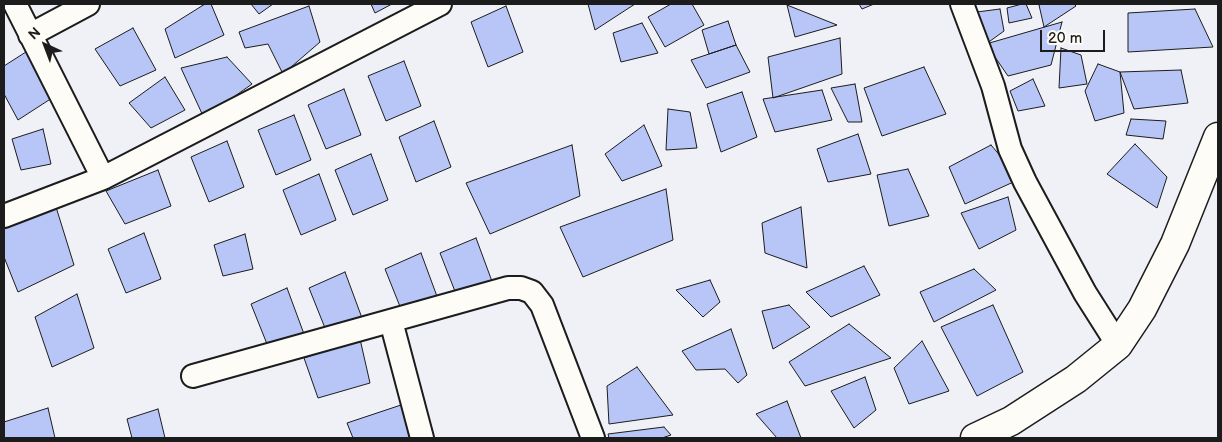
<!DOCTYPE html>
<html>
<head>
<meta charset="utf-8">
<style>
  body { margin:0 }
  #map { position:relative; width:1222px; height:442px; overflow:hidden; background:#eff1f7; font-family:"Balsamiq Sans",sans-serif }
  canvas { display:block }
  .frame { position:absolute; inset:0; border:5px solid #1c1c1c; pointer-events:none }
  .north { position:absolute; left:20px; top:20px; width:50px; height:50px; -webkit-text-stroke:4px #fdfcf7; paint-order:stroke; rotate:317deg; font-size:14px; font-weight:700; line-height:20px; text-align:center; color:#1c1c1c }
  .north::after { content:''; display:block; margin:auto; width:18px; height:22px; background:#1c1c1c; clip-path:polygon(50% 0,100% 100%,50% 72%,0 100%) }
  .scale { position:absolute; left:1040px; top:30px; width:65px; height:22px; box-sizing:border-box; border:2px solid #1c1c1c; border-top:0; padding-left:6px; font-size:15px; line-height:18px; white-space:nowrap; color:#1c1c1c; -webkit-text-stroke:4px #fdfcf7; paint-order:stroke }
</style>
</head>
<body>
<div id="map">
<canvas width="1222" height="442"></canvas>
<div class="frame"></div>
<div class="north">N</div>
<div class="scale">20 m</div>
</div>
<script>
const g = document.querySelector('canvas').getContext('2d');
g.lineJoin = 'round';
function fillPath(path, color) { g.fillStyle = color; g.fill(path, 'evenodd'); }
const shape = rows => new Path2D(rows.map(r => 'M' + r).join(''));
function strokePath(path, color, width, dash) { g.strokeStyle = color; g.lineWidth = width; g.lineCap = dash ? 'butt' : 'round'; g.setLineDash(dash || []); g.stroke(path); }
const building = shape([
  [205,4,211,4,224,35,175,58,165,29,205,4],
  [251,4,273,4,259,14,251,4],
  [371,4,392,4,375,13,371,4],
  [588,4,635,4,595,30,588,4],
  [671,4,692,4,704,25,665,47,648,17,671,4],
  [859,4,874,4,862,9,859,4],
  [1022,4,1026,4,1032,18,1009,23,1007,8,1022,4],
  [1042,4,1074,4,1076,6,1044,27,1039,5,1042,4],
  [787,5,837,25,795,37,787,5],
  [309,6,320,42,283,74,268,44,245,48,239,32,309,6],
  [506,6,523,52,488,67,471,22,506,6],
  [1000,9,1004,31,986,44,977,12,1000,9],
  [1195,9,1213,47,1128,52,1128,13,1195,9],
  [728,21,736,45,709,54,702,30,728,21],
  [1062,22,1051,65,1008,76,986,44,1062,22],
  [642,23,658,53,621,62,613,33,642,23],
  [133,28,156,70,120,86,95,49,133,28],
  [840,38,842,74,773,98,768,57,840,38],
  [736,45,750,72,706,88,691,60,736,45],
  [1061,48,1081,55,1087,84,1059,88,1061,48],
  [29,50,52,98,18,120,4,94,4,66,29,50],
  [227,57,252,84,204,118,181,68,227,57],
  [404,61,421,106,386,121,368,76,404,61],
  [1098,64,1120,72,1124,113,1095,121,1085,91,1098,64],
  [924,67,946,114,882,136,864,88,924,67],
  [1181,70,1188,103,1134,109,1120,72,1181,70],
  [165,77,185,110,151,128,129,103,165,77],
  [1033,79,1045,106,1018,111,1010,91,1033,79],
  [855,84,862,122,848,122,831,88,855,84],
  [344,89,361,135,326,149,308,105,344,89],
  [822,90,832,120,775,132,763,99,822,90],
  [742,92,757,137,721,152,707,104,742,92],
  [668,109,690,112,697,148,666,150,668,109],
  [294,115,311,160,276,175,258,130,294,115],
  [1131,119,1166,121,1163,139,1126,135,1131,119],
  [434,121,451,167,416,182,399,137,434,121],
  [644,125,662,166,622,181,605,154,644,125],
  [43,129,51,164,21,170,12,139,43,129],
  [858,134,871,174,828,182,817,149,858,134],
  [227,141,244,187,209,202,191,157,227,141],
  [1135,144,1167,177,1157,208,1107,174,1135,144],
  [572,145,580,196,490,234,466,183,572,145],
  [991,145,1020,179,965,204,949,167,991,145],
  [371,154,388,200,353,215,335,170,371,154],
  [908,169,929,216,889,226,877,175,908,169],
  [158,170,171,206,125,224,106,191,158,170],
  [319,174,336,220,301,235,283,190,319,174],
  [666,189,673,240,583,277,560,227,666,189],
  [1008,197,1016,230,979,249,961,213,1008,197],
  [56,207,74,265,18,292,4,257,4,227,56,207],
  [801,207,807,268,765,253,762,223,801,207],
  [144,233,161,279,126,293,108,249,144,233],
  [245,234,253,269,223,276,214,245,245,234],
  [476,238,493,284,458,299,440,253,476,238],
  [421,253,438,299,403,314,385,269,421,253],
  [864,266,880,295,831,317,806,292,864,266],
  [974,269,996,290,934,322,920,292,974,269],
  [345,272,362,318,327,333,309,288,345,272],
  [710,280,720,302,703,317,676,290,710,280],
  [287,288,304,334,269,349,251,304,287,288],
  [77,294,94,348,52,367,35,317,77,294],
  [789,305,810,327,773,349,762,311,789,305],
  [993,305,1023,372,977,396,941,327,993,305],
  [849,324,891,358,805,386,789,362,849,324],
  [731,329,747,375,738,383,725,369,696,370,682,351,731,329],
  [360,339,370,383,318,398,304,358,360,339],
  [922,341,949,391,909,404,894,368,922,341],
  [637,367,673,415,609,424,607,386,637,367],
  [865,377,876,410,854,428,831,391,865,377],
  [787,401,801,438,777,438,756,414,787,401],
  [404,404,412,438,353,438,347,423,404,404],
  [48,408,55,438,4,438,4,422,48,408],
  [158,409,165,438,132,438,127,419,158,409],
  [664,427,671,435,662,438,609,438,608,434,664,427]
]);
const street = shape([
  [15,4,103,178,440,4],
  [962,4,993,86,1010,149,1025,182,1085,293,1118,345],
  [30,35,88,4],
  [4,216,103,178],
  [391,321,422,438],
  [193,376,508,288,521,288,532,292,542,305,593,438]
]);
const secondary = shape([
  [975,438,1011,421,1076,379,1118,345,1142,309,1175,244,1218,137]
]);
fillPath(building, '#b8c6f7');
strokePath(building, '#1c1c1c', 1);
strokePath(street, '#1c1c1c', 26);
strokePath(secondary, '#1c1c1c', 31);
strokePath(street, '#fdfcf7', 22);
strokePath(secondary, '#fdfcf7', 28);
</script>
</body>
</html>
